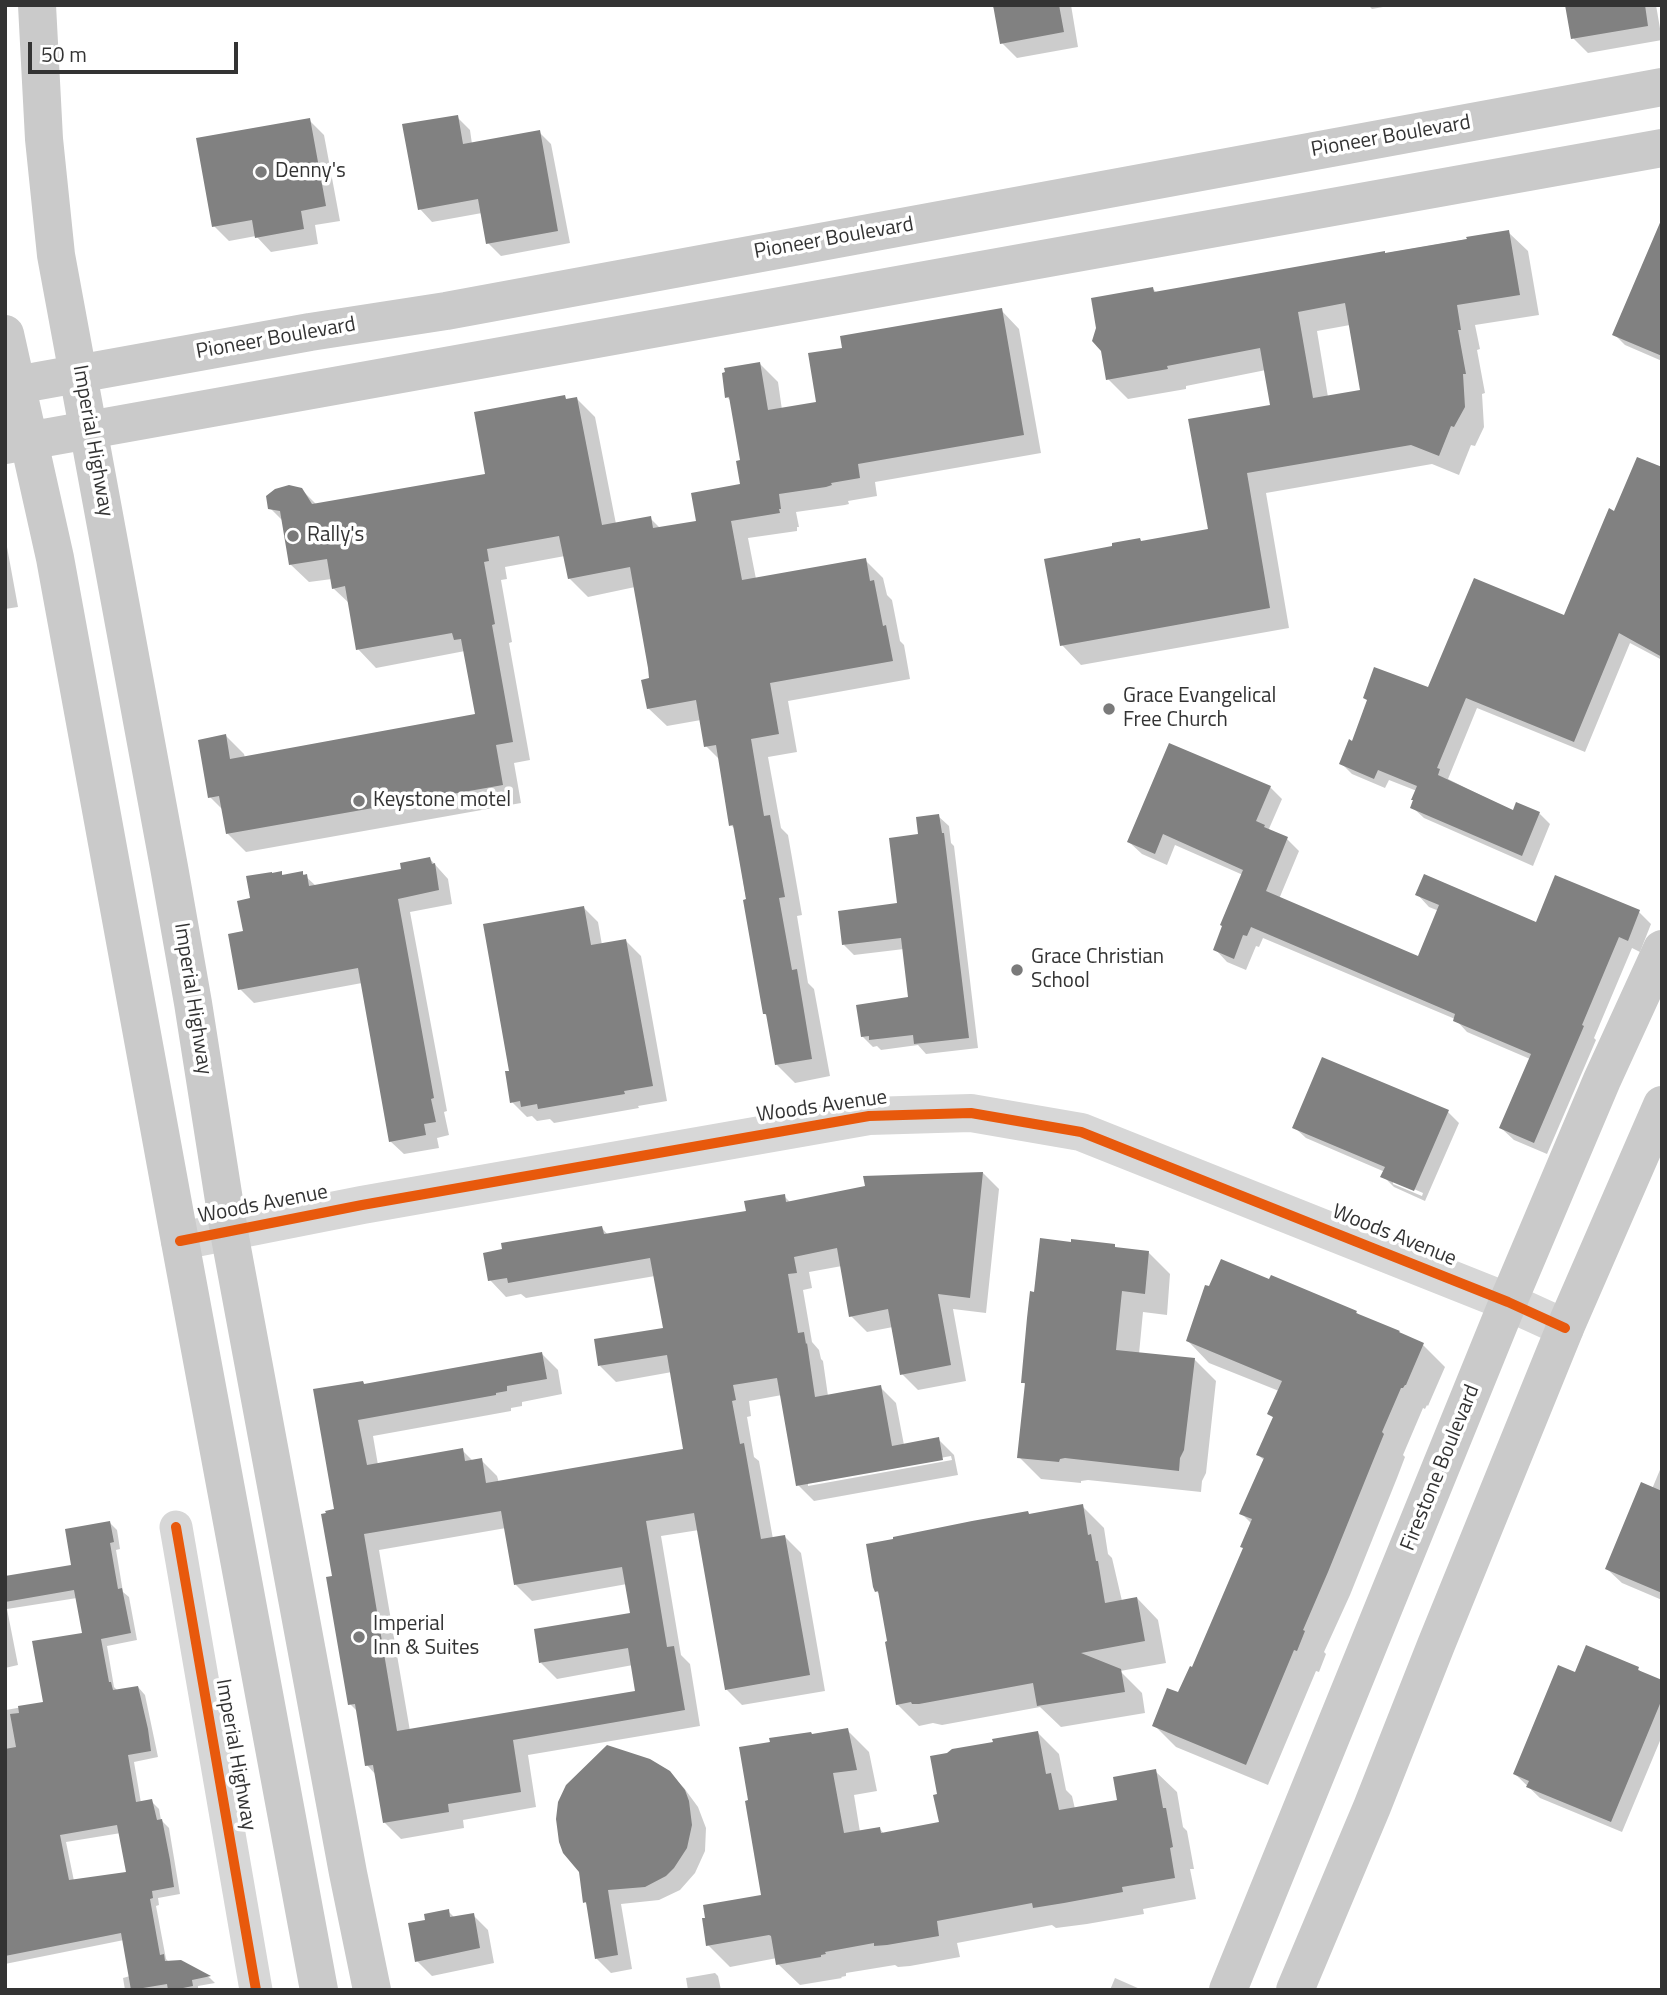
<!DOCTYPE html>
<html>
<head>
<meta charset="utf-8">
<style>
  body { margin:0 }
  #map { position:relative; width:1667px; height:1995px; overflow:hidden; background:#fff; font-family:"Titillium Web",sans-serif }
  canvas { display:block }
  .frame { position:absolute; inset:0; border:7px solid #333; pointer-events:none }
  .scale { position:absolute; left:28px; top:42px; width:210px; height:32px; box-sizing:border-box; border:4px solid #333; border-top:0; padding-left:9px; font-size:21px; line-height:24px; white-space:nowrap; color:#333; -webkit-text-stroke:5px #fff; paint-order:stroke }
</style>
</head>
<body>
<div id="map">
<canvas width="1667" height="1995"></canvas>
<div class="frame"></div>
<div class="scale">50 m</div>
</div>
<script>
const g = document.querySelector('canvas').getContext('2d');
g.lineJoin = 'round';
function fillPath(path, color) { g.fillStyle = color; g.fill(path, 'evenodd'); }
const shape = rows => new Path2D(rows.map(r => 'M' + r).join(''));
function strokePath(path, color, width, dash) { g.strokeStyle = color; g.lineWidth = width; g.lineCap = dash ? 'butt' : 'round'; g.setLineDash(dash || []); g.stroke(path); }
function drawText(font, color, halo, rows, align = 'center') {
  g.font = font + ' "Titillium Web",sans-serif'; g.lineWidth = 7; g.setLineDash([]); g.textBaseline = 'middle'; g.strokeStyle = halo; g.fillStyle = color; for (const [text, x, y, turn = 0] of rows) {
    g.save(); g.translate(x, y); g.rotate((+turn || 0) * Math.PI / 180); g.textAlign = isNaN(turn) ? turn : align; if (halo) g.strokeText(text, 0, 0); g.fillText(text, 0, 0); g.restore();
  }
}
const shadow = shape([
  [991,5,1071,5,1078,47,1017,58,1002,43,996,10],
  [1368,5,1394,5,1372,9],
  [1567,5,1656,5,1662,40,1588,53,1573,38],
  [457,117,470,130,472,144,539,132,551,144,570,243,501,256,488,243,482,213,432,222,420,209],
  [309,120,324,135,340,221,315,225,318,244,271,252,256,236,229,241,214,226],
  [1508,232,1528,251,1539,315,1475,325,1480,349,1477,350,1485,393,1482,394,1484,427,1475,446,1471,445,1459,475,1432,464,1266,493,1289,628,1081,665,1062,645,1143,543,1210,531,1272,406,1266,370,1186,386,1186,389,1128,399,1108,379,1152,288,1157,293],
  [1350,325,1362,391,1328,397,1317,331],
  [1662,255,1662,361,1625,345,1614,334],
  [1001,310,1019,329,1041,453,875,482,877,496,848,501,849,504,845,505,796,512,799,527,797,527,797,531,748,538,756,579,865,560,883,578,887,595,892,600,900,641,904,645,910,679,788,701,797,752,768,757,781,828,788,835,802,915,797,916,808,983,814,989,830,1076,795,1083,776,1064,768,1017,764,1013,735,829,731,825,720,760,706,746,701,720,667,726,648,708,651,680,635,587,588,597,569,578,565,556,505,567,507,579,501,580,512,642,509,643,530,760,514,763,521,803,246,852,227,833,223,810,210,797,226,736,244,754,245,758,477,716,465,651,376,668,358,649,350,604,333,588,332,579,309,582,290,564,283,521,270,508,302,490,317,505,487,475,567,401,577,399,595,417,616,524,650,518,661,529,698,522,742,485,742,462,732,402,727,397,760,364,778,382,782,410,818,403,844,349],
  [1662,469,1662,660,1630,643,1585,752,1477,708,1448,779,1514,812,1539,813,1550,824,1533,866,1424,818,1412,807,1417,791,1389,780,1385,788,1352,774,1341,763,1353,743,1429,689,1565,617,1615,513],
  [5,536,18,607,5,609],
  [1270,787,1282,799,1268,831,1287,839,1299,851,1279,899,1419,958,1439,911,1429,907,1417,894,1537,924,1639,912,1651,924,1640,952,1632,948,1594,1038,1596,1040,1547,1154,1514,1140,1501,1128,1530,1059,1467,1032,1455,1019,1263,938,1259,947,1256,946,1246,970,1227,962,1215,949,1243,875,1175,845,1167,865,1142,854,1129,842],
  [938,816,949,826,951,843,954,846,978,1048,926,1054,918,1045,881,1050,877,1046,873,1047,862,1036,910,998,904,949,854,955,844,945,899,904,920,836],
  [430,859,448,879,452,904,410,912,447,1111,444,1112,449,1135,437,1138,439,1148,404,1154,390,1141,362,983,254,1003,240,989,252,900,281,873,284,877,302,873,316,886,403,870],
  [583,907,598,922,602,945,626,941,641,956,667,1101,638,1106,639,1108,554,1123,550,1119,537,1121,532,1116,527,1117,512,1102,511,1072],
  [1448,1112,1459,1123,1425,1201,1394,1187,1383,1176,1385,1172,1306,1138,1294,1127],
  [1393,1180,1423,1193,1422,1196,1393,1184],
  [983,1173,999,1189,986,1313,953,1309,966,1381,918,1390,902,1374,893,1327,867,1332,851,1316,842,1266,809,1272,812,1288,803,1290,812,1342,819,1350,821,1359,823,1361,828,1396,880,1387,896,1403,904,1445,938,1439,954,1455,958,1475,814,1501,798,1485,782,1395,749,1401,751,1416,747,1417,754,1457,759,1461,773,1539,785,1537,801,1553,825,1691,742,1705,726,1689,699,1530,661,1536,681,1655,690,1664,700,1726,528,1755,536,1807,463,1820,464,1828,401,1839,385,1823,376,1775,367,1765,358,1712,350,1704,334,1578,336,1511,363,1382,366,1386,542,1354,558,1370,562,1394,522,1402,522,1406,511,1408,511,1411,373,1436,378,1465,462,1450,473,1461,481,1460,497,1476,499,1483,685,1450,672,1372,616,1382,600,1366,665,1329,655,1276,526,1298,521,1294,506,1297,490,1280,602,1228,608,1235,748,1212,784,1196,791,1203],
  [951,1456,952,1460,808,1486,808,1482],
  [506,1528,516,1585,532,1601,627,1584,632,1614,541,1663,557,1679,633,1665,637,1692,410,1731,379,1550],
  [1114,1246,1118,1249,1148,1252,1170,1274,1167,1315,1143,1312,1139,1354,1194,1359,1216,1381,1206,1473,1202,1481,1201,1492,1088,1480,1081,1481,1081,1483,1041,1479,1019,1457,1027,1386,1023,1382,1036,1294],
  [1356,1312,1360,1316,1423,1345,1445,1367,1428,1406,1427,1405,1425,1409,1423,1408,1403,1455,1405,1457,1397,1478,1350,1595,1324,1652,1326,1654,1319,1672,1316,1671,1268,1785,1176,1747,1154,1725,1179,1694,1193,1669,1244,1549,1252,1524,1242,1514,1265,1461,1258,1455,1274,1418,1269,1414,1279,1391,1209,1363,1188,1341],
  [1662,1465,1662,1600,1622,1583,1607,1569,1652,1489],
  [1082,1506,1104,1528,1108,1554,1112,1558,1122,1601,1137,1598,1158,1620,1166,1663,1120,1671,1142,1693,1145,1713,1061,1727,1040,1707,942,1725,933,1723,919,1726,897,1704,881,1595,876,1591,1028,1513,1031,1515],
  [110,1523,117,1530,120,1549,116,1550,123,1592,129,1597,137,1640,107,1646,114,1687,118,1691,138,1687,145,1695,158,1757,134,1762,141,1803,151,1801,159,1809,161,1820,169,1828,180,1894,158,1898,159,1905,156,1906,166,1959,169,1962,181,1961,210,1978,215,1983,198,1986,198,1990,125,1990,123,1978,130,1976,124,1940,5,1964,5,1706,6,1710,45,1703,84,1635,77,1598,7,1609,18,1665,5,1668,5,1578,73,1566],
  [121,1833,128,1873,74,1881,66,1842],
  [1638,1669,1644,1675,1662,1682,1662,1736,1622,1832,1540,1798,1515,1774,1576,1675],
  [847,1730,869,1752,877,1791,854,1795,860,1832,880,1829,884,1834,941,1824,1038,1733,1059,1754,1066,1790,1072,1796,1075,1809,1119,1801,1155,1771,1177,1792,1183,1827,1187,1831,1194,1869,1190,1869,1196,1899,1143,1909,1144,1914,1087,1924,1056,1928,1052,1925,957,1943,960,1957,910,1966,898,1967,895,1965,846,1973,846,1976,841,1977,842,1978,800,1985,778,1964,777,1958,730,1967,708,1945,763,1896,813,1736],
  [669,1773,684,1788,698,1807,706,1828,705,1851,695,1873,680,1890,659,1900,621,1904,632,1969,611,1973,597,1959,588,1906,585,1902],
  [448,1911,455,1918,473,1915,488,1930,494,1963,432,1976,417,1961,427,1921],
  [715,1973,718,1976,721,1990,688,1990,686,1978],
  [1115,1978,1140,1989,1141,1990,1110,1990]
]);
const building = shape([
  [993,5,1059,5,1064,32,1000,44],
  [1565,5,1645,5,1648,26,1571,39],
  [458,115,463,144,540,130,558,231,486,244,478,199,418,210,402,124],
  [310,118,326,206,301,211,304,229,255,238,252,220,212,227,196,138],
  [1662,218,1662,356,1612,335],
  [1509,230,1520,295,1457,305,1461,330,1458,330,1466,374,1463,374,1465,407,1454,427,1451,426,1439,456,1411,445,1247,473,1270,608,1060,646,1044,559,1112,546,1112,543,1140,538,1141,541,1208,529,1188,419,1270,405,1260,348,1167,366,1168,369,1106,380,1101,351,1092,341,1096,328,1091,298,1153,287,1154,292,1385,251,1385,253,1467,239,1466,237],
  [1345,303,1360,390,1313,398,1298,312],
  [1002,308,1024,435,858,464,860,478,831,483,832,485,826,487,779,494,781,509,779,509,780,513,731,521,742,580,866,558,870,581,874,580,883,626,886,625,893,661,770,683,779,734,751,739,764,816,770,815,785,897,779,898,792,970,797,969,812,1059,775,1065,766,1014,763,1014,743,900,746,899,733,825,729,826,716,745,704,747,696,700,647,709,641,680,649,678,648,668,630,567,568,579,559,536,487,549,489,561,484,562,495,624,492,625,513,742,496,745,503,785,226,834,219,796,208,798,198,740,226,734,230,759,475,714,461,639,454,640,452,633,356,650,345,586,332,589,327,559,289,565,280,511,268,509,266,496,275,489,289,485,302,488,312,504,485,474,474,412,565,395,566,399,577,397,602,525,651,516,653,528,696,521,691,493,740,484,736,461,740,460,729,397,725,398,722,373,725,372,724,368,760,362,768,410,816,402,808,353,842,348,840,336],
  [1637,457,1662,467,1662,657,1619,633,1574,742,1466,698,1437,768,1440,769,1438,775,1513,810,1516,802,1540,812,1522,856,1410,808,1413,800,1411,800,1417,786,1378,770,1374,779,1339,764,1349,739,1352,741,1367,700,1363,698,1374,667,1428,687,1474,578,1564,615,1609,508,1614,511],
  [1169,743,1271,786,1256,821,1265,825,1264,827,1288,837,1266,891,1418,956,1439,905,1415,895,1424,874,1536,922,1555,875,1640,910,1628,941,1619,937,1582,1025,1584,1026,1534,1143,1499,1128,1531,1054,1453,1021,1455,1014,1251,927,1247,936,1243,935,1234,959,1213,950,1222,926,1220,925,1243,870,1163,834,1155,854,1127,842],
  [939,814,942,833,944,833,969,1038,914,1044,913,1035,869,1040,869,1036,861,1037,856,1005,908,997,901,938,842,945,838,911,897,903,889,838,918,834,916,817],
  [430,857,432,864,435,863,439,890,398,899,434,1098,431,1099,436,1122,424,1124,426,1135,389,1142,358,968,238,990,228,934,243,931,237,901,250,898,246,876,272,872,272,873,282,871,282,875,303,871,303,875,307,874,309,886,401,869,400,863],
  [584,906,591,945,626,939,653,1086,624,1091,625,1094,538,1109,537,1104,521,1107,520,1101,510,1103,505,1071,509,1071,483,924],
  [1322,1057,1449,1110,1414,1191,1380,1177,1385,1167,1292,1128],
  [983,1172,970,1298,938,1294,951,1365,900,1375,888,1309,849,1317,837,1248,794,1257,797,1273,788,1274,798,1333,804,1332,806,1344,807,1343,815,1397,881,1385,892,1446,939,1437,943,1460,796,1486,777,1378,733,1385,736,1400,732,1401,740,1444,744,1443,761,1539,785,1535,810,1675,725,1690,694,1513,646,1521,667,1647,674,1646,685,1710,513,1740,521,1792,448,1804,449,1812,383,1823,373,1765,365,1766,355,1704,348,1705,326,1577,332,1576,321,1514,326,1513,325,1511,334,1509,313,1389,363,1381,364,1384,542,1352,547,1379,507,1386,507,1391,496,1393,496,1395,358,1420,367,1465,463,1448,465,1461,482,1458,486,1483,683,1449,667,1355,598,1366,594,1339,663,1328,650,1258,508,1283,507,1278,488,1281,483,1253,502,1249,501,1243,602,1226,604,1234,746,1211,744,1201,785,1194,786,1202,865,1186,863,1176],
  [501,1511,514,1585,622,1567,630,1613,534,1629,539,1663,628,1648,635,1691,397,1731,364,1534],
  [1040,1238,1071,1242,1071,1239,1115,1244,1115,1247,1149,1251,1145,1294,1122,1291,1116,1350,1195,1358,1184,1450,1180,1458,1179,1471,1065,1458,1060,1459,1059,1462,1017,1458,1025,1383,1021,1383,1027,1318,1030,1291,1034,1292],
  [1221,1259,1269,1279,1271,1275,1357,1311,1356,1313,1400,1331,1399,1332,1424,1343,1406,1385,1405,1385,1403,1388,1401,1388,1382,1432,1384,1434,1375,1456,1328,1572,1303,1630,1305,1631,1297,1651,1294,1650,1246,1765,1152,1726,1167,1688,1178,1692,1190,1666,1192,1667,1243,1548,1240,1547,1252,1519,1239,1514,1264,1458,1256,1455,1273,1417,1267,1414,1282,1381,1186,1341,1205,1285,1209,1286],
  [1641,1482,1662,1491,1662,1593,1605,1569],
  [1083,1504,1088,1535,1091,1534,1096,1561,1098,1561,1105,1603,1137,1597,1145,1641,1081,1653,1121,1669,1125,1692,1037,1706,1033,1683,919,1704,912,1704,911,1702,896,1705,885,1642,887,1641,878,1591,875,1592,873,1587,866,1544,893,1539,893,1537,972,1521,1028,1511,1029,1514],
  [110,1521,114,1542,110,1543,118,1589,122,1588,131,1633,101,1639,109,1682,111,1682,113,1690,138,1686,148,1729,151,1751,128,1755,136,1802,152,1799,157,1820,162,1819,170,1860,174,1887,152,1891,153,1898,150,1899,160,1955,164,1954,165,1961,181,1960,211,1976,192,1980,193,1986,173,1990,168,1990,167,1984,131,1990,121,1933,5,1956,5,1749,16,1747,10,1714,19,1713,18,1706,43,1702,32,1641,82,1633,74,1590,5,1602,5,1576,71,1565,65,1529],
  [117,1825,126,1872,69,1880,60,1835],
  [1586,1645,1639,1667,1638,1670,1662,1680,1662,1699,1611,1822,1526,1787,1529,1781,1513,1774,1558,1665,1575,1672],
  [848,1728,857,1770,833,1773,844,1833,880,1827,881,1833,939,1822,933,1795,937,1794,930,1756,947,1753,952,1749,993,1742,992,1739,1038,1731,1046,1774,1051,1773,1059,1810,1117,1800,1113,1777,1156,1769,1163,1808,1166,1808,1173,1847,1170,1848,1175,1878,1122,1887,1123,1892,1064,1903,1033,1908,1032,1903,937,1921,939,1936,887,1945,874,1946,874,1943,825,1952,826,1954,821,1955,821,1957,776,1965,771,1936,769,1935,706,1946,702,1918,705,1918,703,1905,761,1895,745,1801,748,1800,739,1747,770,1742,769,1738,811,1732,812,1734],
  [607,1745,650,1759,670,1771,685,1790,689,1801,692,1825,687,1848,674,1868,666,1876,645,1887,608,1890,618,1955,595,1959,586,1902,583,1903,579,1872,563,1853,559,1842,556,1819,558,1802,566,1785],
  [449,1909,450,1917,474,1913,480,1948,415,1962,408,1923,425,1920,424,1914]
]);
const minor = shape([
  [176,1527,256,1990]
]);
const tertiary = shape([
  [180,1241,362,1205,869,1116,971,1113,1081,1132,1508,1302,1565,1328]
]);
const primary = shape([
  [37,5,44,139,56,255,169,867,193,1003,229,1232,348,1873,372,1990],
  [5,334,55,558,176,1220,319,1990],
  [5,387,310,332,446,311,1662,87],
  [5,445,1662,148],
  [1228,1990,1508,1302,1602,1080,1662,949],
  [1295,1990,1372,1807,1436,1645,1565,1328,1662,1105]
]);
const cycleway = shape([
  [180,1241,362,1205,869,1116,971,1113,1081,1132,1508,1302,1565,1328],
  [176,1527,256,1990]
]);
const markers = [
  [261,172,7,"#7a7a7a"],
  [293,536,7,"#7a7a7a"],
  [1109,709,7,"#7a7a7a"],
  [359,801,7,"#7a7a7a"],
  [1017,970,7,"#7a7a7a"],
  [359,1637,7,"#7a7a7a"]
];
const streetNames = [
  ["Pioneer Boulevard",1391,137,-10],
  ["Pioneer Boulevard",834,239,-10],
  ["Pioneer Boulevard",276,339,-10],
  ["Imperial Highway",92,441,80],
  ["Imperial Highway",192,999,81],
  ["Woods Avenue",822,1107,-8],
  ["Woods Avenue",263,1205,-11],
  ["Woods Avenue",1394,1236,22],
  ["Firestone Boulevard",1441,1468,-68],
  ["Imperial Highway",235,1755,80]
];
const poiNames = [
  ["Denny's",275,172],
  ["Rally's",307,536],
  ["Grace Evangelical",1123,697],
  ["Free Church",1123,721],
  ["Keystone motel",373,801],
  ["Grace Christian",1031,958],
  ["School",1031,982],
  ["Imperial",373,1625],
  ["Inn & Suites",373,1649]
];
fillPath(shadow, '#0003');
fillPath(building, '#818181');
strokePath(minor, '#d7d7d7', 33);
strokePath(tertiary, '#d7d7d7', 38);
strokePath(primary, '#cacaca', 38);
strokePath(cycleway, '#e8590c', 10);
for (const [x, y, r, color] of markers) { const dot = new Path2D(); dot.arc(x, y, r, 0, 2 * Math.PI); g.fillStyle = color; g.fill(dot); strokePath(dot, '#fff', 2.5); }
drawText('21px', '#333', '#fff', streetNames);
drawText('21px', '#333', '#fff', poiNames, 'left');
</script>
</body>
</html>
